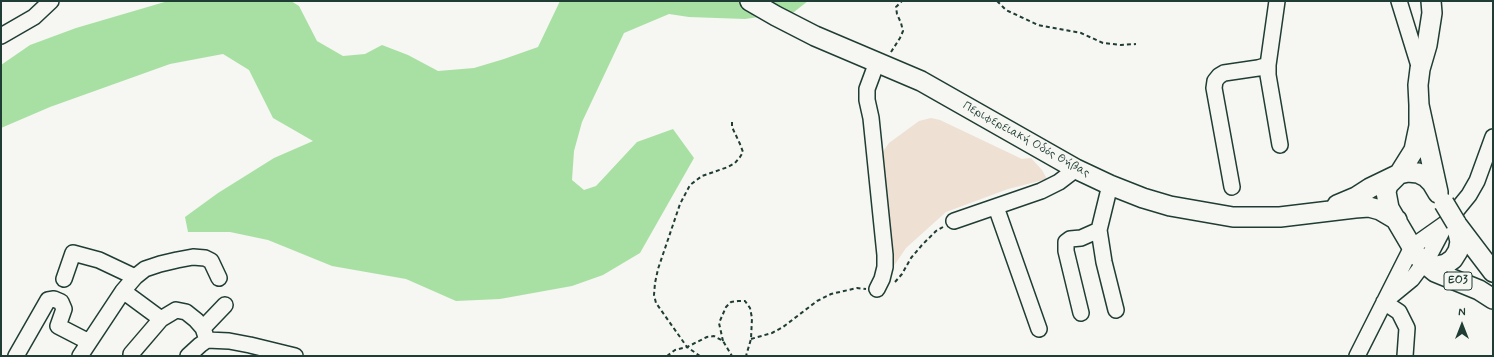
<!DOCTYPE html>
<html>
<head>
<meta charset="utf-8">
<style>
  body { margin:0 }
  #map { position:relative; width:1494px; height:357px; overflow:hidden; background:#f6f6f2; font-family:Mynerve,sans-serif }
  canvas { display:block }
  .frame { position:absolute; inset:0; border:2px solid #1f3d34; pointer-events:none }
  .north { position:absolute; left:1442px; top:305px; width:40px; height:40px; -webkit-text-stroke:3px #f6f6f2; paint-order:stroke; rotate:0deg; font-size:11px; font-weight:700; line-height:16px; text-align:center; color:#1f3d34 }
  .north::after { content:''; display:block; margin:auto; width:14px; height:18px; background:#1f3d34; clip-path:polygon(50% 0,100% 100%,50% 72%,0 100%) }
</style>
</head>
<body>
<div id="map">
<canvas width="1494" height="357"></canvas>
<div class="frame"></div>
<div class="north">N</div>
</div>
<script>
const g = document.querySelector('canvas').getContext('2d');
g.lineJoin = 'round';
function fillPath(path, color) { g.fillStyle = color; g.fill(path, 'evenodd'); }
const shape = rows => new Path2D(rows.map(r => 'M' + r).join(''));
function strokePath(path, color, width, dash) { g.strokeStyle = color; g.lineWidth = width; g.lineCap = dash ? 'butt' : 'round'; g.setLineDash(dash || []); g.stroke(path); }
function drawText(font, color, halo, rows, align = 'center') {
  g.font = font + ' Mynerve,sans-serif'; g.lineWidth = 3; g.setLineDash([]); g.textBaseline = 'middle'; g.strokeStyle = halo; g.fillStyle = color; for (const [text, x, y, turn = 0] of rows) {
    g.save(); g.translate(x, y); g.rotate((+turn || 0) * Math.PI / 180); g.textAlign = isNaN(turn) ? turn : align; if (halo) g.strokeText(text, 0, 0); g.fillText(text, 0, 0); g.restore();
  }
}
const built = shape([
  [931,118,940,120,1022,159,1031,158,1042,170,1047,179,1008,189,946,212,906,248,889,273,882,153,889,143,919,121]
]);
const green = shape([
  [168,1,291,1,299,6,317,41,343,56,365,54,382,45,408,55,438,71,474,68,504,59,538,47,560,1,808,1,794,12,745,19,689,17,669,14,624,33,582,122,574,151,572,180,584,190,596,186,637,142,673,129,694,158,640,253,603,275,572,286,500,299,456,301,406,279,332,266,268,240,230,232,188,232,185,217,218,193,274,158,313,141,273,118,249,70,223,54,170,64,50,107,1,128,1,65,30,45,76,28]
]);
const path = shape([
  [997,1,1006,10,1038,25,1081,33,1103,43,1121,45,1136,44],
  [891,52,900,38,903,31,901,23,897,14,896,7,902,1],
  [895,282,902,274,911,258,922,245,936,231,943,227],
  [751,339,772,333,783,327,817,301,831,294,857,288,866,289],
  [723,341,719,323,726,307,731,302,738,301,745,301,750,308,752,318,751,339,746,356],
  [667,356,675,350,687,347,707,337,714,336,723,341,732,356],
  [700,356,687,347,656,303,654,295,655,283,658,269,680,204,690,185,702,176,728,167,735,163,740,157,743,152,740,144,732,127,732,119]
]);
const minor = shape([
  [1277,1,1268,65,1268,75,1280,145],
  [1399,1,1420,69],
  [1,36,34,17,51,1],
  [1110,185,1099,230,1104,262,1116,310],
  [1232,187,1214,88,1215,81,1219,76,1224,73,1258,68,1268,65],
  [996,207,1039,329],
  [954,221,1041,191,1059,182,1076,169],
  [64,279,73,253,99,260,135,277],
  [877,289,882,279,885,267,885,255,871,118,867,100,867,89,877,62],
  [123,291,161,319],
  [1384,302,1412,279,1429,256,1447,222,1469,195,1477,181,1493,137],
  [1384,302,1399,312,1407,328,1405,356],
  [1081,313,1066,251,1066,242,1070,239,1081,238,1099,230],
  [203,328,225,305],
  [131,354,161,319,176,310,186,312,196,320,203,328,207,340],
  [16,356,48,300,54,299,61,302,64,309,58,326,89,342],
  [80,356,123,291,135,277,145,269,160,264,177,260,193,257,205,258,211,261,219,278],
  [188,356,200,345,207,340,229,341,250,345,295,356],
  [1357,356,1412,247,1446,223]
]);
const major = shape([
  [750,1,776,16,815,36,921,81,1076,169,1110,185,1143,198,1170,206,1233,217,1280,217,1355,208,1369,207,1380,210,1397,220],
  [1431,1,1432,13,1427,45,1420,69,1418,85,1419,105,1438,192],
  [1419,105,1419,126,1414,150,1399,174,1388,185,1386,192,1389,208,1416,254,1424,263,1435,272,1479,290,1493,299],
  [1337,205,1356,197,1370,188,1399,174,1408,172,1418,173,1426,177,1432,183,1438,193],
  [1458,226,1493,272],
  [1428,266,1437,266,1446,264,1453,259,1458,251,1460,242,1456,223]
]);
const majorBridge = shape([
  [1444,203,1456,223]
]);
const shields = [
  [1458,281,28]
];
const shieldNames = [
  ["ΕΟ3",1458,281]
];
const streetNames = [
  ["Περιφερειακή Οδός Θήβας",1026,140,29]
];
fillPath(built, '#eee0d3');
fillPath(green, '#a8e0a4');
strokePath(minor, '#1f3d34', 18);
strokePath(major, '#1f3d34', 22);
strokePath(path, '#1f3d34', 2, [4, 3]);
strokePath(minor, '#f6f6f2', 15);
strokePath(major, '#f6f6f2', 19);
strokePath(majorBridge, '#1f3d34', 22, []);
strokePath(majorBridge, '#f6f6f2', 19);
for (const [x, y, w] of shields) { const box = new Path2D(); box.roundRect(x - w / 2, y - 9, w, 18, 3); g.fillStyle = '#f6f6f2'; g.fill(box); strokePath(box, '#1f3d34', 1); }
drawText('bold 11px', '#1f3d34', null, shieldNames);
drawText('12px', '#1f3d34', '#f6f6f2', streetNames);
</script>
</body>
</html>
